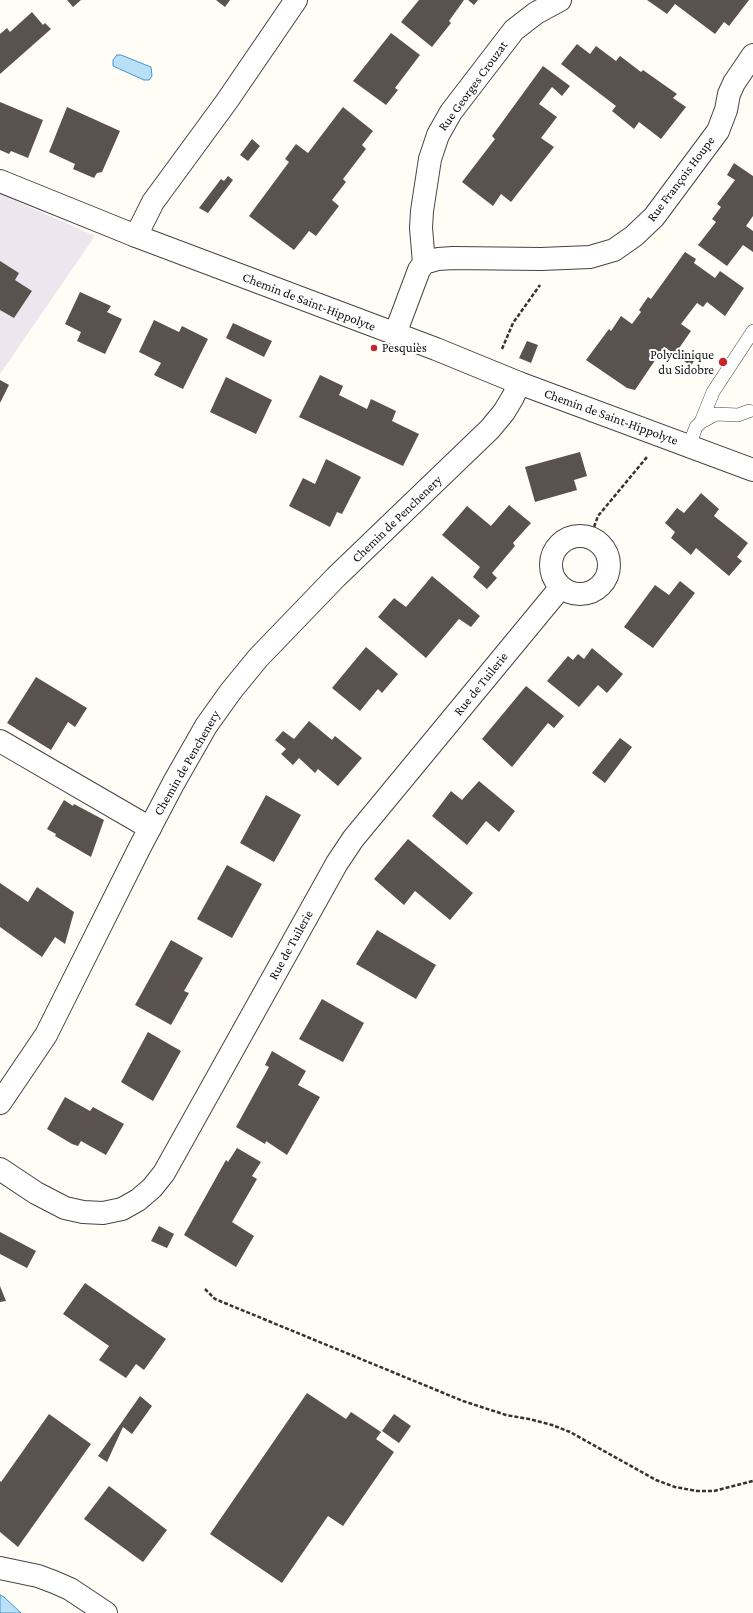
<!DOCTYPE html>
<html>
<head>
<meta charset="utf-8">
<style>
  body { margin:0 }
  canvas { display:block; background:#fffdf5 }
</style>
</head>
<body>
<canvas width="753" height="1613"></canvas>
<script>
const g = document.querySelector('canvas').getContext('2d');
g.lineJoin = 'round';
function fillPath(path, color) { g.fillStyle = color; g.fill(path, 'evenodd'); }
const shape = rows => new Path2D(rows.map(r => 'M' + r).join(''));
function strokePath(path, color, width, dash) { g.strokeStyle = color; g.lineWidth = width; g.lineCap = dash ? 'butt' : 'round'; g.setLineDash(dash || []); g.stroke(path); }
function drawText(font, color, halo, rows, align = 'center') {
  g.font = font + ' "Crimson Pro",serif'; g.lineWidth = 4; g.setLineDash([]); g.textBaseline = 'middle'; g.strokeStyle = halo; g.fillStyle = color; for (const [text, x, y, turn = 0] of rows) {
    g.save(); g.translate(x, y); g.rotate((+turn || 0) * Math.PI / 180); g.textAlign = isNaN(turn) ? turn : align; if (halo) g.strokeText(text, 0, 0); g.fillText(text, 0, 0); g.restore();
  }
}
const industrial = shape([
  [0,194,95,236,0,374]
]);
const water = shape([
  [117,55,121,55,151,67,152,76,149,80,144,80,113,66,113,60,117,55],
  [0,1595,4,1597,21,1613,0,1613,0,1595]
]);
const building = shape([
  [67,0,81,0,73,7],
  [216,0,230,0,225,7],
  [419,0,464,0,449,21,451,23,432,47,401,22],
  [468,0,478,0,474,5],
  [647,0,749,0,729,26,724,22,715,34,675,4,667,14],
  [32,12,43,25,45,23,51,29,0,74,0,34,7,28,10,32],
  [391,33,420,55,395,88,398,90,386,105,353,81],
  [577,44,590,54,596,46,616,61,620,56,641,72,643,70,677,94,673,98,686,107,661,139,639,122,634,129,612,111,616,106,561,64],
  [543,66,570,86,562,96,552,87,539,104,557,117,541,138,554,147,511,202,501,194,493,206,462,182,495,139,492,136],
  [0,102,43,120,28,158,11,151,9,154,0,150],
  [67,107,120,131,102,172,97,173,94,178,73,169,75,164,49,152],
  [343,107,373,131,362,145,366,149,343,179,346,182,332,200,339,206,316,236,309,231,294,250,249,216,289,162,285,159,296,144,308,153],
  [252,139,260,146,248,161,240,155],
  [734,163,753,176,753,216,746,226,753,231,753,252,743,245,727,266,698,245,716,222,712,219,721,207,717,204,735,180,727,175],
  [228,176,233,180,208,213,199,208,221,179,224,181],
  [685,252,696,259,694,263,715,278,720,271,744,288,725,316,707,302,703,307,697,303,681,324,691,331,675,354,664,347,635,390,627,388,586,360,609,329,611,331,621,316,632,324,641,312,639,310,648,297,651,299],
  [0,261,19,273,15,280,32,291,14,318,0,310],
  [80,292,111,306,107,312,122,319,105,354,77,341,81,332,65,324],
  [154,320,179,332,182,326,208,339,183,389,154,375,161,363,139,352],
  [233,323,272,341,264,357,226,338],
  [527,341,538,345,531,363,519,358],
  [682,350,695,359,691,366,677,356],
  [320,375,343,386,339,395,367,409,371,399,396,411,392,421,419,434,403,466,299,417],
  [226,377,272,400,256,434,210,412],
  [0,380,9,385,0,403],
  [580,452,587,476,574,480,577,490,535,502,525,467],
  [326,459,361,477,342,514,337,512,330,527,289,506,303,478,315,484],
  [701,493,719,509,714,516,748,543,737,557,742,561,729,576,696,548,691,555,671,538,675,532,665,523,677,508,684,513],
  [509,505,531,523,513,543,515,546,492,573,497,578,487,589,473,577,480,567,442,535,467,506,491,526],
  [432,576,480,616,471,627,459,619,426,658,378,617,394,598,406,607],
  [680,581,695,593,653,648,624,627,655,585,669,595],
  [366,647,398,674,382,693,378,689,360,711,332,688],
  [592,648,623,674,607,693,598,685,579,707,547,681,568,656,573,660,578,654,584,659],
  [36,677,87,708,75,727,68,722,51,750,7,723],
  [526,686,564,716,554,728,548,723,512,767,482,739],
  [309,721,332,740,335,736,362,758,338,786,318,769,315,773,299,758,293,765,281,754,286,749,275,740,283,731,294,739],
  [620,738,632,747,605,783,592,773],
  [479,781,515,811,499,832,486,821,467,845,432,816,451,791,462,800],
  [266,795,301,815,274,862,240,843],
  [64,800,73,806,74,804,104,820,91,857,55,836,56,834,47,829],
  [408,839,473,893,450,920,415,891,404,905,374,879],
  [227,865,262,884,232,938,197,919],
  [0,883,28,902,37,887,74,912,65,944,55,937,42,957,0,927],
  [377,930,436,965,416,999,356,964],
  [171,940,203,958,184,991,189,993,171,1025,135,1005],
  [322,999,364,1023,343,1062,299,1039],
  [148,1032,181,1051,153,1101,121,1082],
  [272,1051,306,1071,298,1085,320,1097,287,1155,266,1141,265,1144,236,1127,269,1067,265,1065],
  [65,1097,90,1111,93,1107,124,1124,106,1155,81,1141,78,1146,72,1144,47,1129],
  [237,1148,261,1162,252,1176,257,1179,232,1222,254,1236,236,1267,184,1235,226,1160,228,1162],
  [159,1226,174,1234,167,1248,151,1241],
  [0,1232,36,1251,27,1268,0,1254],
  [85,1283,166,1339,144,1370,136,1364,126,1378,99,1360,109,1346,63,1314],
  [0,1286,6,1301,0,1302],
  [307,1393,346,1419,351,1412,381,1432,376,1439,394,1452,343,1526,328,1516,282,1583,210,1534],
  [140,1396,152,1406,132,1434,123,1427,107,1462,98,1456],
  [49,1414,91,1444,18,1547,0,1532,0,1481,1,1482],
  [394,1414,411,1426,399,1443,382,1431],
  [109,1486,167,1530,143,1562,84,1519]
]);
const path = shape([
  [502,349,513,323,540,285],
  [590,538,598,516,647,457],
  [205,1289,215,1299,463,1401,506,1415,529,1419,552,1425,570,1432,656,1480,675,1487,697,1491,714,1491,753,1481]
]);
const service = shape([
  [701,422,713,392,753,331],
  [689,446,696,427,701,422,716,414,738,415,749,411]
]);
const minor = shape([
  [136,236,153,202,227,101,296,0],
  [424,263,438,259,453,258,541,259,590,257,614,250,634,236,654,217,718,131,726,110,729,94,734,83,753,55],
  [395,334,419,270,424,263,421,228,422,211,430,159,438,135,451,112,514,30,536,13,560,0],
  [519,383,753,470],
  '551 565a29 29 0 1 1 58 0a29 29 0 1 1-58 0Z',
  [0,741,150,828],
  [0,1169,36,1193,65,1208,83,1212,103,1213,122,1209,138,1200,152,1188,164,1173,337,863,353,839,561,587],
  [0,1568,38,1576,54,1582,70,1589,106,1613]
]);
const tertiary = shape([
  [0,181,136,236,436,349,519,383,513,397,504,412,490,429,336,577,258,658,231,691,206,726,173,784,140,847,46,1035,0,1103]
]);
const markers = [
  [374,348,4,"#c4262e"],
  [723,362,5,"#c4262e"]
];
const streetNames = [
  ["Rue Georges Crouzat",473,86,-54],
  ["Rue François Houpe",681,179,-53],
  ["Chemin de Saint-Hippolyte",309,302,21],
  ["Chemin de Saint-Hippolyte",611,417,20],
  ["Chemin de Penchenery",397,519,-44],
  ["Rue de Tuilerie",481,684,-51],
  ["Chemin de Penchenery",187,763,-60],
  ["Rue de Tuilerie",291,945,-61]
];
const poiNames = [
  ["Pesquiès",382,348],
  ["Polyclinique",714,355,"right"],
  ["du Sidobre",714,370,"right"]
];
fillPath(industrial, '#eee6ef');
fillPath(water, '#b9e0f7');
strokePath(water, '#3f96cf', 1);
fillPath(building, '#5a524d');
strokePath(service, '#444', 14);
strokePath(minor, '#444', 24);
strokePath(tertiary, '#444', 24);
strokePath(path, '#333', 2.5, [4, 2]);
strokePath(service, '#fff', 13);
strokePath(minor, '#fff', 22);
strokePath(tertiary, '#fff', 22);
for (const [x, y, r, color] of markers) { const dot = new Path2D(); dot.arc(x, y, r, 0, 2 * Math.PI); g.fillStyle = color; g.fill(dot); strokePath(dot, '#fff', 1.5); }
drawText('13px', '#111', '#fff', streetNames);
drawText('13px', '#111', '#fff', poiNames, 'left');
</script>
</body>
</html>
